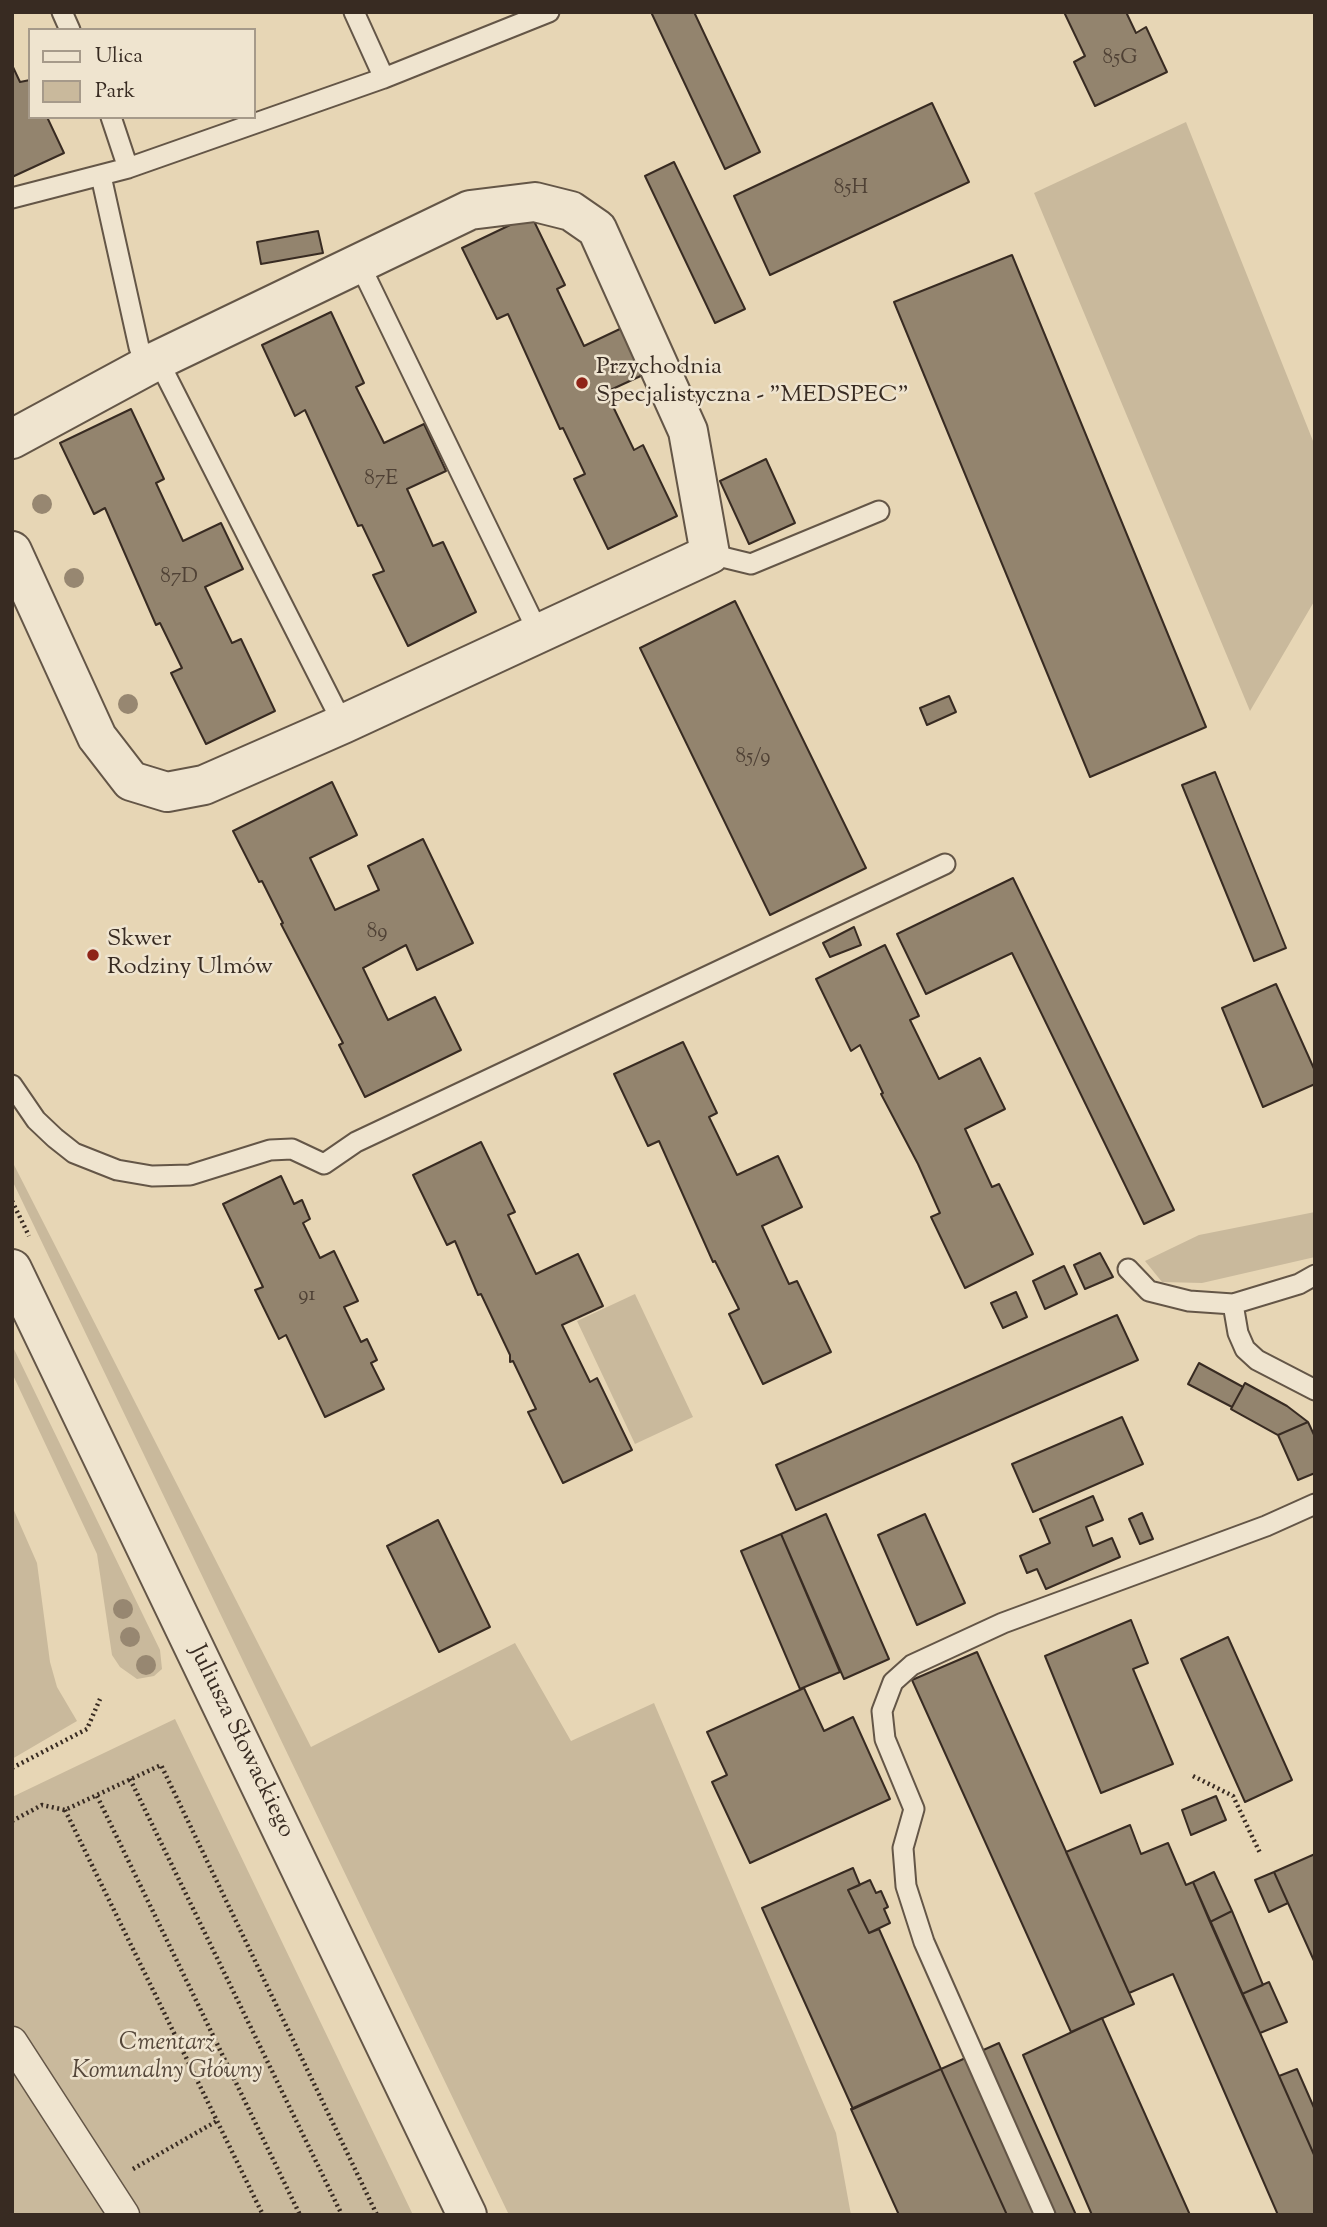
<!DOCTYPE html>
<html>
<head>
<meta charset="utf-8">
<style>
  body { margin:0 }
  #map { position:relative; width:1327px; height:2227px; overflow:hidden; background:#e7d6b5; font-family:"Sorts Mill Goudy",serif }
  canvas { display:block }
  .frame { position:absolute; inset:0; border:14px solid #382b22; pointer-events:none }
  .legend { position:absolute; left:28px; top:28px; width:228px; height:91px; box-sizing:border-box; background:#efe4cf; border:2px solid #a69a8a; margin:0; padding:9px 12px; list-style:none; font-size:21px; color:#382b22 }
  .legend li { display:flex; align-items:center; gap:14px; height:35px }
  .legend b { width:35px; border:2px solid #a69a8a }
</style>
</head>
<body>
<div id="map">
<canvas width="1327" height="2227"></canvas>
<div class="frame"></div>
<ul class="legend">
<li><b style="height:9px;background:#efe4cf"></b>Ulica</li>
<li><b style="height:19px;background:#c9b99c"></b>Park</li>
</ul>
</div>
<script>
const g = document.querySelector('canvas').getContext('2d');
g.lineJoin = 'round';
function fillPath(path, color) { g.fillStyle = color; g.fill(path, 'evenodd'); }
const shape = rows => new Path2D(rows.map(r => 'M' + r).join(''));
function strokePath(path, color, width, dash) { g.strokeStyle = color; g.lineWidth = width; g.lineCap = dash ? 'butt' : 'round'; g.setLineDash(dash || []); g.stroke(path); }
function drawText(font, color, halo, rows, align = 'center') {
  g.font = font + ' "Sorts Mill Goudy",serif'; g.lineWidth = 5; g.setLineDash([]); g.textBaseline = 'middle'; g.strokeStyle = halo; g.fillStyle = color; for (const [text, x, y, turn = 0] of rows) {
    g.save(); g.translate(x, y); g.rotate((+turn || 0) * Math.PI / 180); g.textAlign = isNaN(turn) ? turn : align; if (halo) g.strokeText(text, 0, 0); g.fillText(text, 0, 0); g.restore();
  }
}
const green = shape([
  [1186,122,1315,446,1315,600,1250,711,1034,193],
  [12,1161,311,1747,515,1643,571,1741,654,1703,836,2133,851,2215,509,2215,12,1180],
  [1315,1212,1315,1257,1202,1283,1162,1282,1145,1261,1199,1235],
  [635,1294,693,1417,635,1444,577,1321],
  [12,1345,160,1650,162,1669,154,1676,137,1679,120,1667,112,1655,97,1554,12,1373],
  [12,1506,37,1563,50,1662,57,1687,77,1721,12,1759],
  [175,1719,413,2215,12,2215,12,1797]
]);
const building = shape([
  [651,12,694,12,760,152,725,169,651,12],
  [1064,12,1126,12,1136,33,1146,27,1167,72,1095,106,1074,62,1085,56,1064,12],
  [12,65,20,82,30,80,30,117,47,117,64,153,12,177,12,65],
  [932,103,969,182,770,275,734,196,932,103],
  [674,162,745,309,715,323,645,176,674,162],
  [531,215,565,285,557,289,584,346,622,328,645,374,606,392,634,450,643,445,677,516,608,549,574,479,585,474,563,428,560,429,508,314,497,319,462,248,531,215],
  [318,231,323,253,261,264,257,242,318,231],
  [1012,255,1206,727,1090,777,894,302,1012,255],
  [331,312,364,383,356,387,384,443,424,424,446,471,407,489,433,546,443,542,476,612,408,646,373,575,384,571,362,525,358,526,305,410,295,416,262,345,331,312],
  [131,409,164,479,156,483,183,541,221,523,243,569,205,587,232,643,241,639,275,711,206,744,171,673,182,668,160,623,156,625,105,508,94,514,60,443,131,409],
  [766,459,795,523,749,544,720,481,766,459],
  [735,601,866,868,770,915,640,648,735,601],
  [949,696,956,712,927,725,920,708,949,696],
  [1215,772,1286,948,1254,961,1182,785,1215,772],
  [332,782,357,835,310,858,335,910,379,890,368,866,423,839,473,943,417,970,406,945,363,968,388,1020,435,997,461,1050,365,1097,339,1045,343,1043,281,924,283,923,262,881,259,882,233,831,332,782],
  [1013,878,1174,1210,1144,1224,1012,953,926,994,897,934,1013,878],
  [854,927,861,945,830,957,823,943,854,927],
  [885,945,919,1016,910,1020,939,1079,980,1058,1005,1109,965,1129,992,1187,999,1184,1033,1254,965,1288,931,1217,940,1213,918,1164,881,1094,883,1093,860,1045,851,1051,816,979,885,945],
  [1276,984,1315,1071,1315,1084,1263,1107,1222,1008,1276,984],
  [683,1042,717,1113,709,1117,737,1175,778,1156,802,1207,762,1226,789,1284,797,1281,831,1352,763,1384,729,1314,739,1309,715,1261,713,1262,659,1141,648,1146,614,1074,683,1042],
  [481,1142,515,1212,508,1215,536,1274,578,1254,603,1306,562,1325,590,1382,597,1378,632,1450,563,1483,528,1412,536,1409,513,1361,510,1362,510,1355,481,1294,478,1295,455,1241,447,1245,413,1175,481,1142],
  [281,1176,294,1204,302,1200,310,1219,303,1223,320,1258,334,1251,358,1301,344,1307,361,1342,367,1339,377,1360,371,1363,384,1389,325,1417,286,1335,279,1339,255,1290,263,1287,223,1204,281,1176],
  [1100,1253,1113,1277,1085,1289,1074,1265,1100,1253],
  [1064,1266,1077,1294,1045,1309,1033,1281,1064,1266],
  [1016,1292,1027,1317,1003,1328,991,1303,1016,1292],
  [1117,1315,1138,1360,796,1510,776,1465,1117,1315],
  [1199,1363,1243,1387,1232,1407,1188,1384,1199,1363],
  [1245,1383,1287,1406,1308,1422,1278,1435,1231,1409,1245,1383],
  [1122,1417,1143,1464,1033,1512,1012,1464,1122,1417],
  [1308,1422,1315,1437,1315,1473,1298,1480,1278,1435,1308,1422],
  [1093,1496,1103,1520,1086,1527,1093,1546,1112,1538,1120,1557,1046,1589,1037,1569,1027,1573,1020,1556,1050,1543,1040,1519,1093,1496],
  [1142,1513,1153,1539,1140,1544,1129,1519,1142,1513],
  [826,1514,889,1659,844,1679,781,1534,826,1514],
  [925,1514,965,1603,917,1625,878,1535,925,1514],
  [438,1520,490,1627,439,1652,387,1546,438,1520],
  [781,1534,840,1672,800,1689,741,1551,781,1534],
  [1131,1620,1148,1663,1133,1669,1173,1764,1101,1793,1045,1656,1131,1620],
  [1228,1637,1292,1780,1245,1802,1181,1659,1228,1637],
  [977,1652,1134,2004,1071,2032,912,1680,977,1652],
  [804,1688,824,1731,853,1717,890,1799,750,1863,712,1782,727,1775,707,1732,804,1688],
  [1216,1796,1226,1820,1191,1835,1182,1810,1216,1796],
  [1130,1825,1141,1854,1168,1843,1186,1885,1193,1882,1315,2157,1315,2215,1278,2215,1173,1974,1129,1993,1066,1852,1130,1825],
  [1315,1854,1315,1963,1274,1872,1315,1854],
  [853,1868,860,1885,848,1890,869,1933,879,1929,941,2069,853,2109,762,1908,853,1868],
  [1214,1872,1232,1911,1210,1922,1193,1882,1214,1872],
  [1274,1872,1288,1903,1269,1912,1255,1880,1274,1872],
  [870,1880,876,1893,881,1891,888,1907,884,1909,890,1923,869,1933,848,1890,870,1880],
  [1232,1911,1263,1985,1242,1994,1210,1922,1232,1911],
  [1269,1982,1287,2022,1260,2033,1242,1994,1269,1982],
  [1102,2018,1190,2215,1092,2215,1023,2055,1102,2018],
  [999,2043,1076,2215,1007,2215,941,2069,999,2043],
  [941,2069,1007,2215,899,2215,851,2109,941,2069],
  [1297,2069,1315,2110,1315,2157,1279,2076,1297,2069]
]);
const path = shape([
  [12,1201,29,1236],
  [12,1768,87,1729,100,1699],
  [1193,1776,1233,1796,1260,1853],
  [130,1779,342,2215],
  [97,1796,300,2215],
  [65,1810,263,2215],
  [12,1821,42,1805,65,1810,161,1765,377,2215],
  [133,2169,217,2121]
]);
const service = shape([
  [62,12,70,30],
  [384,78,549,12],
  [111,117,128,168],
  [101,176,139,347,146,366],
  [12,198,128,168,384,78,354,12],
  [359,263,538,632],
  [158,360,343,724],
  [710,554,751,564,879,511],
  [12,1085,36,1120,55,1138,74,1153,117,1170,152,1176,190,1175,270,1150,292,1149,324,1164,356,1142,945,864],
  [1128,1269,1149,1291,1189,1301,1233,1304,1299,1284,1315,1275],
  [1233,1304,1238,1333,1245,1349,1257,1360,1315,1390],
  [1045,2215,924,1942,906,1886,903,1848,914,1809,885,1739,882,1711,893,1682,912,1665,1003,1623,1266,1526,1315,1504]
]);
const pedestrian = shape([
  [12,2042,124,2215]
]);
const minor = shape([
  [12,439,158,360,470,210,535,202,571,211,597,229,688,431,710,554,343,724,204,785,167,792,131,781,97,737,12,551]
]);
const tertiary = shape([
  [12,1269,467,2215]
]);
const trees = [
  [42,504],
  [74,578],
  [128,704],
  [123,1609],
  [130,1637],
  [146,1665]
];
const markers = [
  [582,383,7,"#8f2418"],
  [93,955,7,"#8f2418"]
];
const numberNames = [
  ["85G",1120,59],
  ["85H",851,189],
  ["87E",381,480],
  ["87D",179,578],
  ["85/9",753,758],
  ["89",377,933],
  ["91",307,1296]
];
const poiNames = [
  ["Przychodnia",596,369],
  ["Specjalistyczna - \"MEDSPEC\"",596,397],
  ["Skwer",107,941],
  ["Rodziny Ulmów",107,969]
];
const streetNames = [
  ["Juliusza Słowackiego",240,1742,64]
];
const parkNames = [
  ["Cmentarz",167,2045],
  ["Komunalny Główny",167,2073]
];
fillPath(green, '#c9b99c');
fillPath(building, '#93846e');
strokePath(building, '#382b22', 2);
strokePath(service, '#645647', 23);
strokePath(pedestrian, '#645647', 33);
strokePath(minor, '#645647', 42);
strokePath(tertiary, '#645647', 42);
strokePath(path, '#382b22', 4.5, [2, 3.5]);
strokePath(service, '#efe4cf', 19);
strokePath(pedestrian, '#efe4cf', 30);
strokePath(minor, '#efe4cf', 38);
strokePath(tertiary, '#efe4cf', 38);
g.fillStyle = '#978771';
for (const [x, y] of trees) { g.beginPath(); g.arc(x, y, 10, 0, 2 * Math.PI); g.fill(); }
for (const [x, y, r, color] of markers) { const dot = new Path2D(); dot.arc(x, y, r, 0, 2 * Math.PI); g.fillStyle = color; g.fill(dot); strokePath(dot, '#efe4cf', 2.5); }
drawText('21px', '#4f4135', null, numberNames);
drawText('24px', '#382b22', '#efe4cf', poiNames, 'left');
drawText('24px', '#382b22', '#efe4cf', streetNames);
drawText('italic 24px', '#55473a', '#efe4cf', parkNames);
</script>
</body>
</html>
